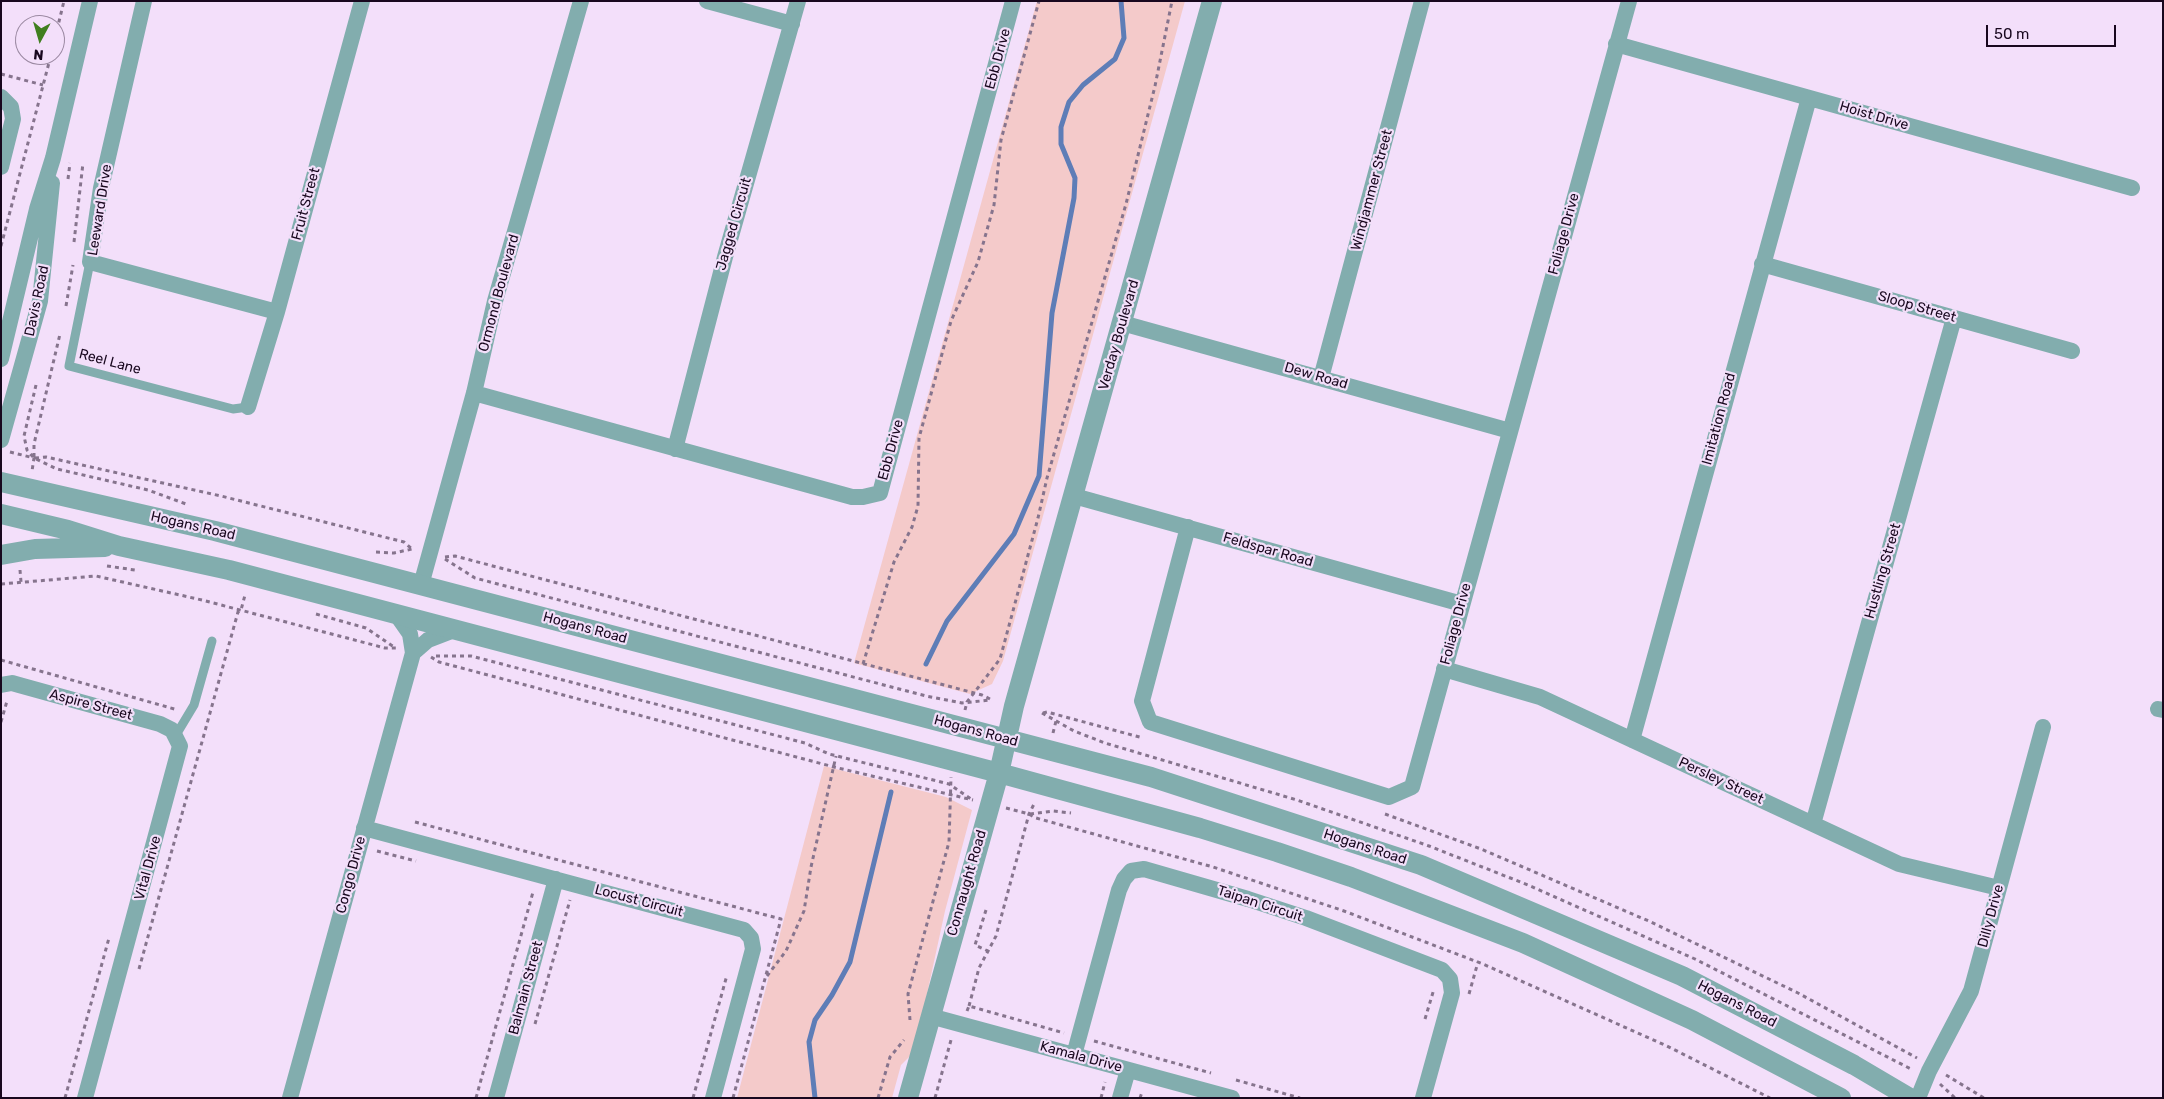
<!DOCTYPE html>
<html>
<head>
<meta charset="utf-8">
<style>
  body { margin:0 }
  #map { position:relative; width:2164px; height:1099px; overflow:hidden; background:#f3dffa; font-family:Rubik,sans-serif }
  canvas { display:block }
  .frame { position:absolute; inset:0; border:2px solid #18071e; pointer-events:none }
  .north { position:absolute; left:15px; top:15px; width:50px; height:50px; box-sizing:border-box; background:#f3dffa; border:1px solid #9b89a2; border-radius:50%; rotate:186deg; font-size:14px; font-weight:700; line-height:20px; text-align:center; color:#18071e }
  .north::after { content:''; display:block; margin:auto; width:18px; height:22px; background:#407f1f; clip-path:polygon(50% 0,100% 100%,50% 72%,0 100%) }
  .scale { position:absolute; left:1986px; top:25px; width:130px; height:22px; box-sizing:border-box; border:2px solid #18071e; border-top:0; padding-left:6px; font-size:15px; line-height:18px; white-space:nowrap; color:#18071e; -webkit-text-stroke:4px #f3dffa; paint-order:stroke }
</style>
</head>
<body>
<div id="map">
<canvas width="2164" height="1099"></canvas>
<div class="frame"></div>
<div class="north">N</div>
<div class="scale">50 m</div>
</div>
<script>
const g = document.querySelector('canvas').getContext('2d');
g.lineJoin = 'round';
function fillPath(path, color) { g.fillStyle = color; g.fill(path, 'evenodd'); }
const shape = rows => new Path2D(rows.map(r => 'M' + r).join(''));
function strokePath(path, color, width, dash) { g.strokeStyle = color; g.lineWidth = width; g.lineCap = dash ? 'butt' : 'round'; g.setLineDash(dash || []); g.stroke(path); }
function drawText(font, color, halo, rows, align = 'center') {
  g.font = font + ' Rubik,sans-serif'; g.lineWidth = 4.5; g.setLineDash([]); g.textBaseline = 'middle'; g.strokeStyle = halo; g.fillStyle = color; for (const [text, x, y, turn = 0] of rows) {
    g.save(); g.translate(x, y); g.rotate((+turn || 0) * Math.PI / 180); g.textAlign = isNaN(turn) ? turn : align; if (halo) g.strokeText(text, 0, 0); g.fillText(text, 0, 0); g.restore();
  }
}
const green = shape([
  [1037,1,1185,1,1003,661,992,684,970,694,854,663],
  [824,766,946,797,972,810,945,911,925,1003,910,1056,901,1065,892,1098,737,1098]
]);
const stream = shape([
  [926,664,947,621,1014,534,1039,476,1052,313,1074,198,1075,178,1061,144,1061,127,1069,102,1083,85,1115,59,1124,38,1121,1],
  [815,1098,809,1042,815,1020,832,995,850,962,891,792]
]);
const path = shape([
  [55,38,64,1],
  [1,74,43,85],
  [68,179,70,163],
  [74,242,83,163],
  [1,246,51,55],
  [66,306,73,265],
  [36,385,24,436,27,450,34,458,57,469,148,490,186,504],
  [10,452,34,458,32,471],
  [34,457,34,444,60,334],
  [35,458,46,457,221,496,404,542,412,549],
  [376,552,394,553,412,549],
  [445,557,455,556,982,695,990,699],
  [445,559,475,578,926,696,962,703,990,700],
  [107,566,135,570],
  [20,570,21,582],
  [1,584,96,576,202,600,385,648,396,648],
  [316,614,366,628,394,647],
  [436,656,471,656,805,743,829,754,949,784,971,799],
  [431,657,439,662,834,767,973,800],
  [1,660,178,710],
  [863,664,894,562,912,527,918,506,919,438,951,321,978,262,985,237,994,205,1001,140,1039,1],
  [965,710,967,702,1000,659,1038,518,1047,478,1126,204,1155,86,1172,1],
  [1042,713,1074,731,1105,743,1297,800,1429,846,1528,885,1695,959,1913,1070],
  [1043,713,1047,712,1143,738],
  [1,722,7,701],
  [1053,733,1056,721],
  [1006,808,1029,814,1036,818,1213,867,1344,911,1483,964,1667,1046,1770,1098],
  [1030,814,1053,811,1071,813],
  [1385,814,1481,849,1651,922,1798,993,1917,1058],
  [415,822,781,919,733,1098],
  [377,851,416,861],
  [986,910,975,945,988,951],
  [139,969,238,612,241,610,245,595],
  [767,976,786,951,804,911,811,867,836,756],
  [1469,994,1478,962],
  [969,1006,979,968,996,936,1029,814,1035,802],
  [967,1011,969,1006,1064,1033],
  [1425,1019,1434,989],
  [910,1020,908,994,949,842,951,777],
  [535,1024,570,900],
  [1094,1041,1211,1073],
  [1946,1075,1984,1098],
  [1236,1080,1300,1098],
  [1940,1084,1955,1098],
  [65,1098,109,938],
  [476,1098,533,892],
  [693,1098,727,975],
  [878,1098,890,1057,904,1040],
  [935,1098,951,1040,949,1040],
  [1101,1098,1105,1082],
  [1140,1098,1142,1092]
]);
const service = shape([
  [90,262,69,366,233,409,248,407],
  [176,735,194,705,212,641]
]);
const minor = shape([
  [144,1,101,188,90,262,277,312],
  [707,1,792,24],
  [1616,44,2132,188],
  [1,97,11,107,13,119,1,167],
  [1762,264,2072,351],
  [1122,323,1510,431],
  [1,359,37,209,53,158,90,1],
  [1321,378,1422,1],
  [474,393,852,497,863,497,880,493,1013,1],
  [248,407,277,312,362,1],
  [1,440,40,301,52,183],
  [675,449,725,257,798,1],
  [1074,496,1462,604],
  [1188,527,1142,701,1150,722,1389,797,1412,787,1629,1],
  [421,585,474,393,495,301,581,1],
  [413,653,428,640,454,630],
  [1444,669,1540,697,1899,864,1999,888],
  [1,685,12,683,19,685,160,724,172,730,180,746,85,1098],
  [2158,709,2163,710],
  [1632,740,1809,98],
  [1813,824,1954,318],
  [364,828,744,930,751,938,753,949,713,1098],
  [930,1016,1232,1098],
  [1074,1055,1119,890,1124,879,1131,871,1144,869,1248,899,1306,918,1442,970,1450,979,1452,993,1423,1098],
  [290,1098,413,653,410,634,396,614],
  [496,1098,556,879],
  [1120,1098,1128,1070],
  [1918,1098,1929,1071,1971,991,2043,727]
]);
const tertiary = shape([
  [1,482,215,531,1151,777,1421,865,1682,976,1854,1065,1910,1098],
  [1,514,68,530,119,546,229,570,999,773,1200,828,1277,852,1351,877,1523,943,1692,1020,1841,1098],
  [1,555,35,549,105,547],
  [908,1098,999,773,1014,706,1212,1]
]);
const streetNames = [
  ["Ebb Drive",998,59,-75],
  ["Hoist Drive",1874,116,16],
  ["Windjammer Street",1372,190,-75],
  ["Fruit Street",306,204,-75],
  ["Leeward Drive",100,210,-81],
  ["Jagged Circuit",734,224,-74],
  ["Foliage Drive",1564,234,-75],
  ["Ormond Boulevard",499,293,-75],
  ["Davis Road",37,301,-78],
  ["Sloop Street",1917,307,16],
  ["Verday Boulevard",1119,335,-74],
  ["Reel Lane",110,362,15],
  ["Dew Road",1316,376,16],
  ["Imitation Road",1719,419,-75],
  ["Ebb Drive",891,450,-75],
  ["Hogans Road",193,526,13],
  ["Feldspar Road",1268,550,16],
  ["Hustling Street",1883,571,-74],
  ["Foliage Drive",1456,624,-75],
  ["Hogans Road",585,628,15],
  ["Aspire Street",91,705,15],
  ["Hogans Road",976,731,15],
  ["Persley Street",1721,781,25],
  ["Hogans Road",1365,847,18],
  ["Vital Drive",148,868,-75],
  ["Congo Drive",351,875,-75],
  ["Connaught Road",967,883,-74],
  ["Locust Circuit",639,901,15],
  ["Taipan Circuit",1260,904,18],
  ["Dilly Drive",1991,916,-75],
  ["Balmain Street",526,988,-75],
  ["Hogans Road",1737,1004,27],
  ["Kamala Drive",1081,1057,15]
];
fillPath(green, '#f4caca');
strokePath(stream, '#5e7db7', 5);
strokePath(path, '#86748d', 3, [4, 4]);
strokePath(service, '#82adae', 9);
strokePath(minor, '#82adae', 16);
strokePath(tertiary, '#82adae', 20);
drawText('14px', '#18071e', '#f3dffa', streetNames);
</script>
</body>
</html>
